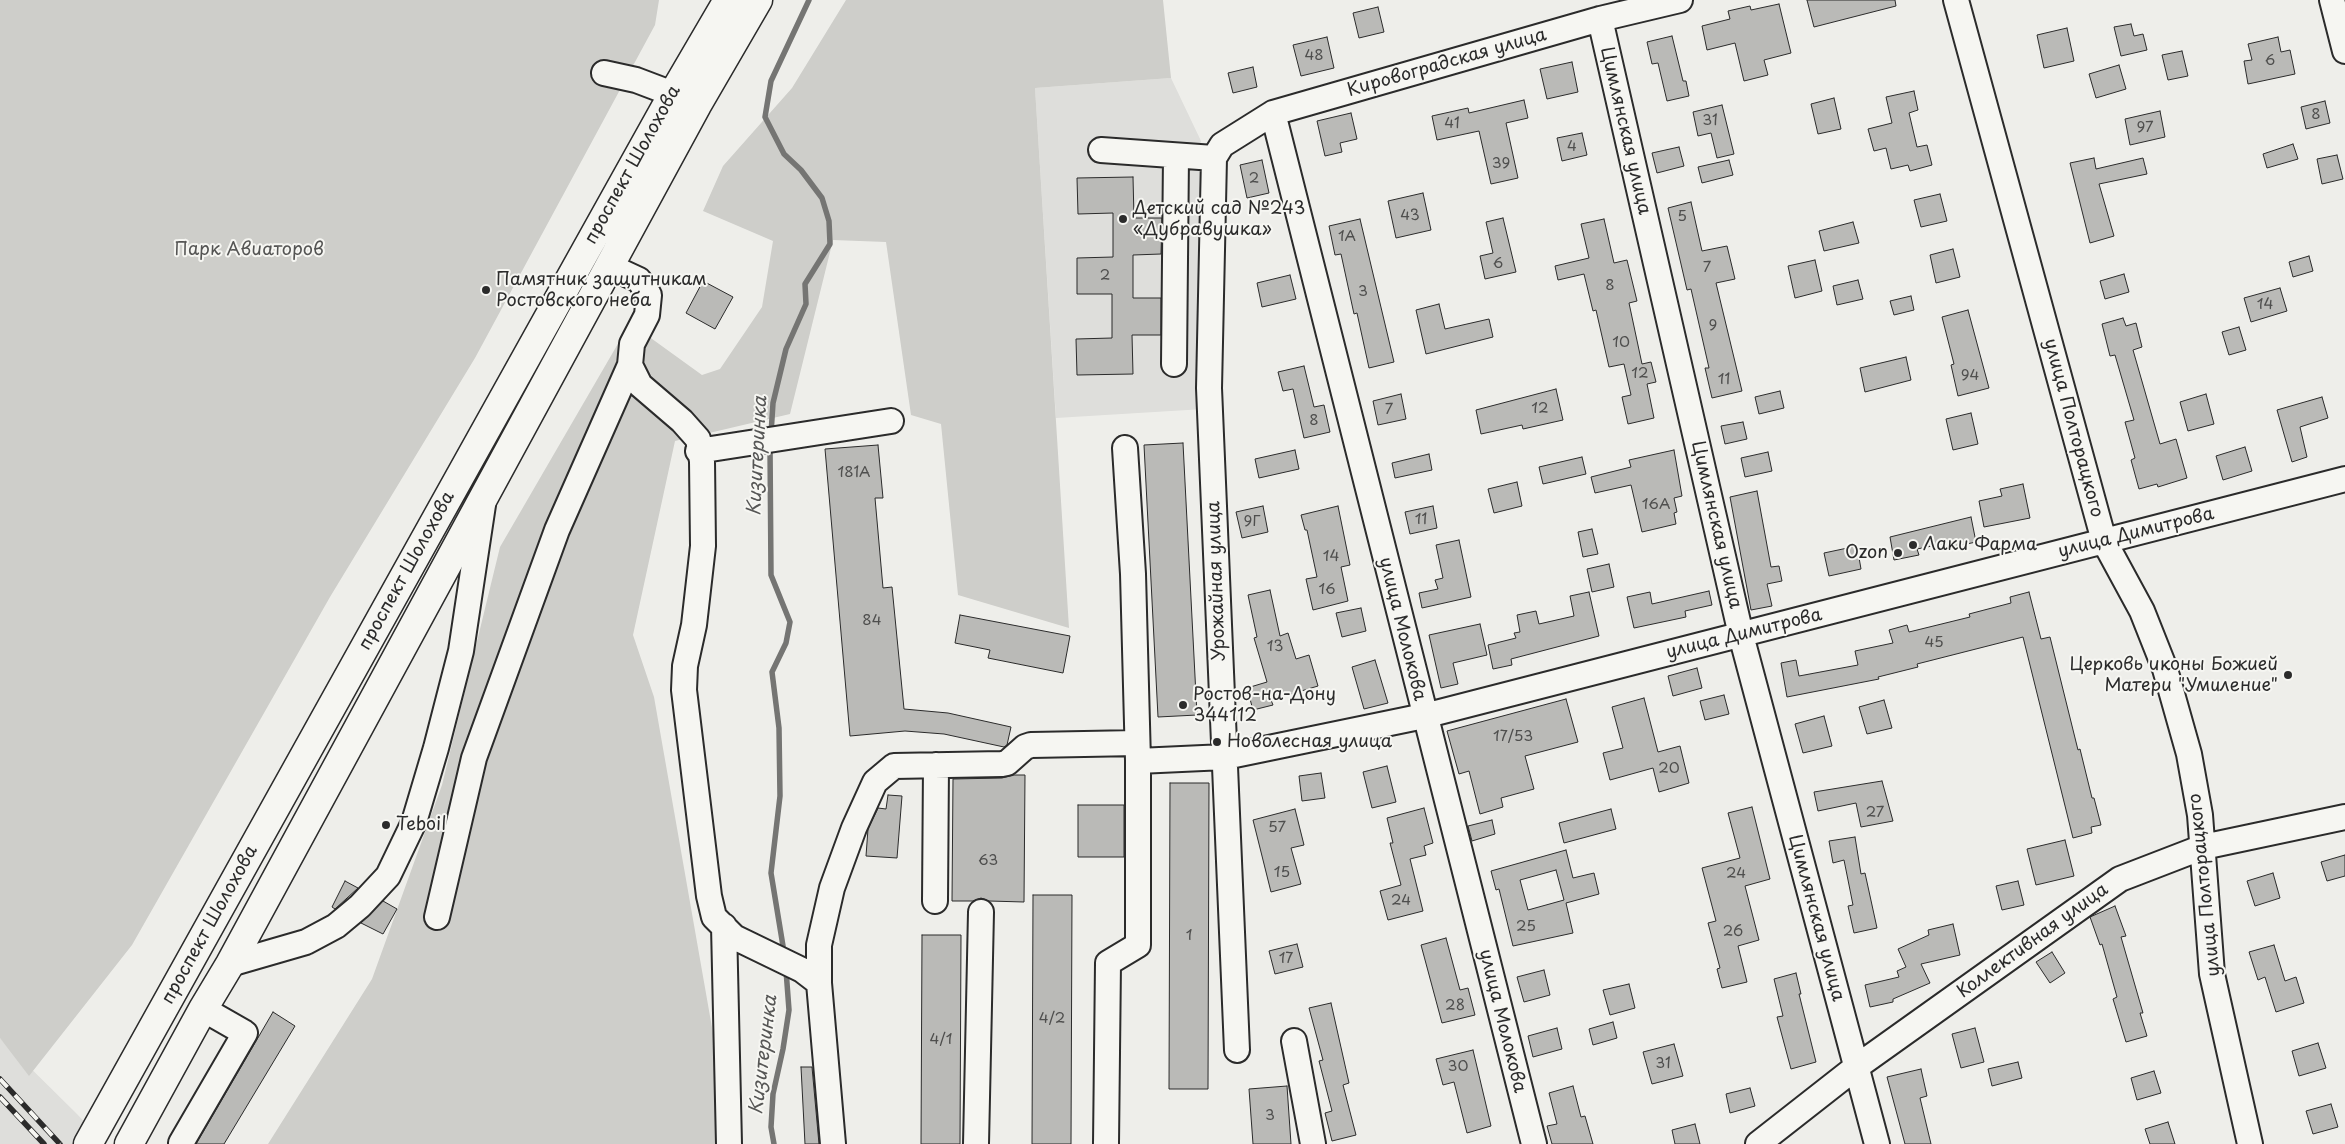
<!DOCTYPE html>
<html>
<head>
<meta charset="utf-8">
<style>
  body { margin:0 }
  canvas { display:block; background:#eeeeea }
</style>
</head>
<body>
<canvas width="2345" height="1144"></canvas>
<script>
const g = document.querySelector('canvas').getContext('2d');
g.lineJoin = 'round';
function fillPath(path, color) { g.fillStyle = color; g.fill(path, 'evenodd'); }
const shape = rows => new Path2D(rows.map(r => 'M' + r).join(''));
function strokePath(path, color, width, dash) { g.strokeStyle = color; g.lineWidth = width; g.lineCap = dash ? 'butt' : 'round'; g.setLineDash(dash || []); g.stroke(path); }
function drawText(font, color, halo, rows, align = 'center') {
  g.font = font + ' "Playpen Sans",sans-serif'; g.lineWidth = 4; g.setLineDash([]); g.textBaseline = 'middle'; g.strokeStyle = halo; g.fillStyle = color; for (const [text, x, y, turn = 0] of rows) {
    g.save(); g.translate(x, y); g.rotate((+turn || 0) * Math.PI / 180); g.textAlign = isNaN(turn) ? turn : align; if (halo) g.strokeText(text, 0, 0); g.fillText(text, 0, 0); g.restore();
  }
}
const built = shape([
  [1171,78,1201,141,1204,409,1056,418,1035,88],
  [0,1038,77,1114,105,1144,0,1144]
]);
const green = shape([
  [0,0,659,0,655,25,475,358,330,597,132,945,29,1076,0,1038],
  [846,0,1163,0,1171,78,1035,88,1069,628,958,595,941,424,911,415,886,242,833,240,790,414,675,441,633,635,654,697,714,1039,719,1144,268,1144,372,979,442,785,500,547,630,323,702,375,720,369,762,307,773,241,703,211,723,166,792,88]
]);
const stream = shape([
  [771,434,773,403,786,349,806,304,805,284,830,244,829,221,822,198,801,170,784,154,765,117,771,81,809,0],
  [770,445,771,575,790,622,786,643,772,672,779,728,780,796,771,873,783,946],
  [774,1144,771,1127,773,1094,783,1049,789,1010,786,970]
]);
const building = shape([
  [1807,0,1895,0,1896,6,1814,27,1807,0],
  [1779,4,1791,53,1764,60,1768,75,1744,81,1735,43,1707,50,1702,26,1730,19,1728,11,1750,6,1751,10,1779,4],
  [1378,7,1384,32,1359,38,1353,13,1378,7],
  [2131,24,2134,36,2143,34,2147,50,2121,56,2114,27,2131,24],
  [2067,28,2074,61,2044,68,2037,35,2067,28],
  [1672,36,1683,81,1686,81,1689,96,1667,101,1658,63,1652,64,1647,42,1672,36],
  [1327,37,1334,68,1301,76,1293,45,1327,37],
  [2278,37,2281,52,2290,50,2295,74,2248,84,2244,61,2252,60,2248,44,2278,37],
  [2182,51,2188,76,2168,80,2162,55,2182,51],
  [1572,62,1578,92,1547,99,1540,69,1572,62],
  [2119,65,2126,89,2096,98,2089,74,2119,65],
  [1253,67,1257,87,1233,93,1228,73,1253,67],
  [1914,91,1918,110,1909,113,1917,147,1927,145,1932,165,1910,171,1908,165,1891,169,1886,148,1874,151,1868,129,1892,123,1886,97,1914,91],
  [1834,98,1841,129,1818,134,1811,104,1834,98],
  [1524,100,1528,118,1506,123,1518,178,1491,184,1479,131,1437,140,1432,116,1468,108,1469,113,1524,100],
  [2325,101,2330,123,2306,129,2301,107,2325,101],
  [1722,105,1734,154,1717,158,1711,133,1698,136,1693,112,1722,105],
  [2160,111,2165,137,2130,145,2125,119,2160,111],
  [1351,113,1357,139,1340,143,1342,152,1325,156,1317,121,1351,113],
  [1582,133,1587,155,1562,161,1557,138,1582,133],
  [2293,144,2298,159,2267,168,2263,154,2293,144],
  [1679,147,1684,166,1657,173,1652,153,1679,147],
  [2337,155,2343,179,2322,184,2317,159,2337,155],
  [2094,158,2096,169,2143,158,2147,174,2099,184,2114,236,2090,243,2070,163,2094,158],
  [1262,160,1269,193,1247,198,1240,165,1262,160],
  [1729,160,1733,175,1702,183,1698,167,1729,160],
  [1133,177,1134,218,1162,218,1161,254,1133,255,1133,298,1161,298,1161,335,1132,335,1133,374,1077,375,1076,339,1112,338,1112,294,1077,294,1077,258,1113,257,1113,213,1078,214,1077,178,1133,177],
  [1423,193,1431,230,1396,238,1388,201,1423,193],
  [1940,194,1947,221,1921,227,1914,200,1940,194],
  [1691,202,1702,251,1727,246,1735,279,1716,283,1742,391,1712,398,1705,368,1709,368,1691,289,1687,290,1668,208,1691,202],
  [1503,218,1516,272,1485,279,1480,256,1493,253,1486,222,1503,218],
  [1360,219,1394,362,1369,368,1357,313,1354,314,1341,254,1335,255,1329,226,1360,219],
  [1604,219,1614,263,1627,260,1637,301,1629,303,1642,364,1651,362,1656,382,1647,384,1654,418,1628,424,1622,397,1631,395,1624,364,1609,367,1596,310,1593,311,1584,274,1558,280,1555,266,1589,258,1581,224,1604,219],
  [1853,222,1859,243,1824,251,1819,231,1853,222],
  [1953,249,1960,277,1936,283,1930,255,1953,249],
  [2309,256,2313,271,2293,277,2289,262,2309,256],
  [1815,260,1822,291,1795,298,1788,266,1815,260],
  [2124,274,2129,292,2105,299,2100,281,2124,274],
  [1290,275,1296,299,1262,307,1257,283,1290,275],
  [1858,280,1863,299,1837,305,1833,286,1858,280],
  [703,281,733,297,715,329,686,313,703,281],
  [2280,288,2287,311,2251,322,2244,298,2280,288],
  [1911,296,1914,310,1894,315,1890,301,1911,296],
  [1439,304,1445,329,1489,319,1493,337,1426,354,1416,310,1439,304],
  [1968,310,1989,388,1958,396,1951,365,1954,364,1942,317,1968,310],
  [2123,318,2126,326,2136,323,2142,347,2133,350,2160,444,2176,439,2187,478,2158,487,2157,484,2139,489,2131,460,2135,458,2125,422,2134,420,2115,355,2110,356,2102,324,2123,318],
  [2239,327,2246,350,2229,355,2222,332,2239,327],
  [1906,357,1911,380,1865,392,1860,368,1906,357],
  [1304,366,1314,407,1324,405,1330,432,1304,438,1293,389,1283,391,1278,372,1304,366],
  [1556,389,1563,420,1523,429,1522,425,1481,434,1476,410,1556,389],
  [1780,391,1784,408,1759,414,1755,397,1780,391],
  [1401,394,1406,419,1378,425,1373,401,1401,394],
  [2206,394,2214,424,2188,431,2180,402,2206,394],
  [2322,397,2328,418,2300,427,2307,457,2292,462,2277,410,2322,397],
  [1971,413,1978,444,1953,450,1946,419,1971,413],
  [1743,422,1747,439,1725,444,1721,426,1743,422],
  [1183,443,1197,715,1158,717,1144,445,1183,443],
  [878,445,883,498,875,498,883,588,892,587,904,709,948,713,1011,727,1007,745,1004,747,944,734,905,731,850,736,825,449,878,445],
  [2245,447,2252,471,2223,480,2216,456,2245,447],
  [1295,450,1299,469,1259,478,1255,459,1295,450],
  [1674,450,1682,496,1674,498,1677,512,1674,513,1676,524,1642,532,1631,485,1595,493,1591,477,1631,467,1629,460,1674,450],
  [1768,452,1772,471,1745,477,1741,458,1768,452],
  [1429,454,1432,470,1395,478,1392,463,1429,454],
  [1582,457,1586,474,1543,484,1539,467,1582,457],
  [1517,482,1522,506,1494,513,1488,489,1517,482],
  [2023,484,2030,518,1984,527,1979,501,2002,496,2000,489,2023,484],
  [1757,491,1771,567,1779,566,1782,581,1767,584,1772,606,1751,610,1730,497,1757,491],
  [1263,506,1268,532,1242,538,1236,512,1263,506],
  [1338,506,1350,565,1341,567,1348,601,1313,610,1306,579,1317,577,1307,530,1305,530,1301,515,1338,506],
  [1433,506,1437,528,1410,534,1405,512,1433,506],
  [1971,517,1976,542,1948,548,1947,543,1917,549,1919,555,1894,560,1890,537,1971,517],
  [1592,529,1598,554,1583,557,1578,532,1592,529],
  [1459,540,1471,597,1422,608,1419,593,1438,589,1435,580,1443,578,1436,545,1459,540],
  [1857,546,1861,569,1829,576,1824,553,1857,546],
  [1609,564,1614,587,1592,592,1587,569,1609,564],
  [1270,590,1280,636,1288,633,1296,659,1309,655,1318,686,1271,700,1273,705,1253,710,1247,688,1267,682,1254,638,1257,637,1248,595,1270,590],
  [1709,591,1712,605,1685,611,1686,617,1634,628,1627,597,1650,592,1652,604,1709,591],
  [1589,592,1599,636,1511,659,1512,665,1493,669,1488,645,1516,638,1514,633,1520,632,1517,615,1536,611,1539,624,1574,616,1570,596,1589,592],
  [2029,592,2041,639,2050,637,2078,750,2080,749,2092,798,2094,798,2101,825,2091,827,2092,833,2073,838,2023,637,1917,664,1918,667,1878,677,1879,679,1787,697,1781,663,1796,660,1799,676,1858,665,1855,651,1893,643,1889,630,1907,625,1909,632,1970,617,1969,614,2011,603,2010,597,2029,592],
  [1361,608,1366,631,1342,637,1336,613,1361,608],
  [960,615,1070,636,1063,673,988,658,990,650,955,643,960,615],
  [1480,624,1487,655,1453,663,1458,684,1441,688,1429,635,1480,624],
  [1375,660,1388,703,1364,709,1352,667,1375,660],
  [1697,668,1702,688,1673,696,1668,676,1697,668],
  [1724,695,1729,714,1705,720,1700,701,1724,695],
  [1644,698,1658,752,1680,746,1689,783,1659,792,1653,768,1610,780,1603,753,1623,748,1612,707,1644,698],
  [1566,699,1578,742,1525,756,1534,789,1501,798,1503,807,1480,814,1469,771,1459,774,1447,731,1566,699],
  [1884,700,1892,728,1867,734,1859,707,1884,700],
  [1824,716,1832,746,1803,753,1795,724,1824,716],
  [1387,766,1396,802,1372,808,1363,772,1387,766],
  [1321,773,1325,798,1302,801,1299,776,1321,773],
  [1013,775,1025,775,1024,902,989,901,981,898,973,901,952,901,953,779,1002,778,1013,775],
  [1882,781,1893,821,1861,827,1856,803,1818,811,1814,792,1882,781],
  [1170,783,1209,783,1208,1089,1169,1089,1170,783],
  [888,795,902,796,897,858,866,856,868,829,878,808,886,809,888,795],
  [1078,805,1124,805,1124,857,1078,857,1078,805],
  [1752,807,1770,879,1745,886,1759,940,1738,946,1747,982,1722,988,1717,969,1720,968,1708,923,1716,921,1702,868,1740,858,1728,813,1752,807],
  [1424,808,1433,843,1424,846,1426,855,1410,859,1423,911,1388,920,1380,891,1401,885,1390,843,1393,843,1387,818,1424,808],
  [1295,809,1304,845,1291,848,1301,884,1271,892,1253,820,1295,809],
  [1611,809,1616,829,1564,843,1559,823,1611,809],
  [1492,820,1495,834,1472,841,1468,826,1492,820],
  [1855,837,1861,874,1865,873,1877,928,1854,933,1848,906,1853,905,1844,860,1833,863,1829,841,1855,837],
  [2065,840,2074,876,2036,885,2027,849,2065,840],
  [1566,850,1573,878,1594,873,1599,894,1566,903,1573,933,1513,946,1499,889,1496,890,1491,871,1566,850],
  [1556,870,1564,900,1528,910,1520,880,1556,870],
  [2345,855,2345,876,2327,881,2321,862,2345,855],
  [2273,873,2280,898,2255,906,2247,881,2273,873],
  [345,881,358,888,335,909,332,907,345,881],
  [2018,881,2024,905,2002,910,1996,886,2018,881],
  [1033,895,1072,895,1071,1144,1032,1144,1033,895],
  [383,901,397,909,383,934,361,923,383,901],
  [2115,906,2126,936,2121,937,2143,1013,2140,1013,2147,1036,2126,1042,2113,999,2117,997,2102,944,2100,945,2090,917,2115,906],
  [1953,924,1960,955,1921,964,1930,983,1893,999,1893,1002,1870,1007,1865,985,1899,977,1897,971,1906,967,1898,949,1929,935,1928,930,1953,924],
  [922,935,961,935,960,1144,921,1144,922,935],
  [1446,938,1460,990,1468,988,1475,1015,1442,1023,1421,945,1446,938],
  [1297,944,1303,967,1275,974,1269,951,1297,944],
  [2274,945,2285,981,2296,977,2304,1003,2276,1012,2265,977,2258,980,2249,952,2274,945],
  [2052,952,2065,973,2050,983,2036,962,2052,952],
  [1544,970,1550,995,1524,1002,1517,977,1544,970],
  [1796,973,1801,994,1799,994,1816,1062,1791,1069,1777,1017,1783,1016,1774,979,1796,973],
  [1629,984,1635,1008,1610,1015,1603,990,1629,984],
  [1331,1003,1349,1083,1343,1085,1356,1135,1332,1141,1325,1113,1332,1111,1319,1061,1323,1060,1309,1008,1331,1003],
  [273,1012,295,1026,224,1144,196,1144,273,1012],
  [1613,1022,1617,1038,1593,1045,1589,1029,1613,1022],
  [1557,1028,1562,1049,1533,1057,1528,1036,1557,1028],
  [1975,1028,1984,1062,1961,1068,1952,1034,1975,1028],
  [2318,1043,2326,1068,2299,1076,2292,1051,2318,1043],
  [1674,1044,1683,1076,1652,1084,1643,1052,1674,1044],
  [1473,1050,1491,1126,1467,1133,1454,1082,1443,1085,1436,1059,1473,1050],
  [2018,1062,2022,1078,1992,1086,1988,1069,2018,1062],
  [801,1067,812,1067,819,1144,805,1144,801,1067],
  [1921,1069,1927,1096,1920,1098,1931,1144,1905,1144,1887,1077,1921,1069],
  [2154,1071,2161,1093,2137,1100,2131,1078,2154,1071],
  [1287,1086,1291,1144,1253,1144,1249,1089,1287,1086],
  [1573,1086,1581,1117,1585,1116,1593,1144,1552,1144,1547,1126,1557,1124,1549,1093,1573,1086],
  [1750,1088,1755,1106,1730,1113,1726,1094,1750,1088],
  [2331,1104,2338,1127,2313,1134,2306,1111,2331,1104],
  [2168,1122,2175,1144,2150,1144,2145,1129,2168,1122],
  [1695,1124,1700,1144,1675,1144,1672,1130,1695,1124]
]);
const minor = shape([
  [1956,0,2104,541,2142,611,2165,669,2189,754,2200,815,2212,974,2250,1144],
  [2332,0,2345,51],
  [1600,19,1741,635,1877,1144],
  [604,73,636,80,673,94],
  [1273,113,1534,1144],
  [1101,150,1214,158],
  [611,267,639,280,649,295,647,315,632,344,630,365,640,385,682,421,698,439,702,461,703,546,694,625,685,666,684,690,709,896,714,917,734,937,802,970,819,983,833,1144],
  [1174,364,1176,156],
  [698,451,891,421],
  [1138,761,1225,757,1424,716,2345,479],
  [935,901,936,765],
  [437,917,474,758,557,530,630,365],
  [724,926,729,1144],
  [230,964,306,942,336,926,360,906,388,876,414,822,436,748,461,651,483,505],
  [819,983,819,945,832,888,854,828,875,782,894,766,1002,764,1007,763,1025,747,1031,745,1137,743],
  [1294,1041,1313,1144],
  [1237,1050,1209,388,1214,158,1222,145,1273,113,1600,19,1680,0],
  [181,1143,245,1033,203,1009],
  [976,1144,981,912],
  [1106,1144,1108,963,1138,945,1138,761,1133,574,1125,448],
  [1758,1144,1855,1068,2120,879,2203,847,2345,817]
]);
const major = shape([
  [88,1144,673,94,728,0],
  [129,1144,203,1009,230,964,697,105,758,0]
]);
const rail = shape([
  [0,1079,60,1144],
  [0,1097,44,1144]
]);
const markers = [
  [1123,219,5,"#2b2b2b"],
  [486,290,5,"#2b2b2b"],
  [1913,545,5,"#2b2b2b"],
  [1898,553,5,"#2b2b2b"],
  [2288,675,5,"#2b2b2b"],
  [1183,705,5,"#2b2b2b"],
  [1217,742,5,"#2b2b2b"],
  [386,825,5,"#2b2b2b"]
];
const numberNames = [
  ["48",1314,56],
  ["6",2270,61],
  ["8",2316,115],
  ["31",1710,121],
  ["41",1452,124],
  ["97",2145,128],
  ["4",1572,147],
  ["39",1501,164],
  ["2",1254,179],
  ["43",1410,216],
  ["5",1682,217],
  ["1А",1347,237],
  ["6",1498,264],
  ["7",1707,268],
  ["2",1105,276],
  ["8",1610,286],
  ["3",1363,292],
  ["14",2265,305],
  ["9",1713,326],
  ["10",1621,343],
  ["12",1640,374],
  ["94",1970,376],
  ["11",1724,380],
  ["12",1540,409],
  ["7",1389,410],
  ["8",1314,421],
  ["181А",854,473],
  ["16А",1656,505],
  ["11",1421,520],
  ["9Г",1252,522],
  ["14",1331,557],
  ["16",1327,590],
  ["84",872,621],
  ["45",1934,643],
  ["13",1275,647],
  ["17/53",1513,737],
  ["20",1669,769],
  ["27",1875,813],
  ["57",1277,828],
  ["63",988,861],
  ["15",1282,873],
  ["24",1736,874],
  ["24",1401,901],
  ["25",1526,927],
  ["26",1733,932],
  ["1",1189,936],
  ["17",1286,959],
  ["28",1455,1006],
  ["4/2",1052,1019],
  ["4/1",941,1040],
  ["31",1663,1064],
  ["30",1458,1067],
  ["3",1270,1116]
];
const streetNames = [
  ["Кировоградская улица",1447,63,-16],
  ["Цимлянская улица",1625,131,77],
  ["проспект Шолохова",633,165,-61],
  ["улица Полторацкого",2073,428,75],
  ["Цимлянская улица",1716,525,77],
  ["улица Димитрова",2136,533,-14],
  ["проспект Шолохова",407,571,-61],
  ["Урожайная улица",1217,581,-92],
  ["улица Молокова",1402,629,76],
  ["улица Димитрова",1744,634,-14],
  ["улица Полторацкого",2205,885,-96],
  ["Цимлянская улица",1816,918,75],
  ["проспект Шолохова",210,925,-61],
  ["Коллективная улица",2033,941,-36],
  ["улица Молокова",1502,1021,76]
];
const poiNames = [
  ["Детский сад №243",1133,209],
  ["«Дубравушка»",1133,230],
  ["Памятник защитникам",496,280],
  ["Ростовского неба",496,301],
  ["Лаки Фарма",1923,545],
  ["Ozon",1888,553,"right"],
  ["Церковь иконы Божией",2278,665,"right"],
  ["Матери \"Умиление\"",2278,686,"right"],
  ["Ростов-на-Дону",1193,695],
  ["344112",1193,716],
  ["Новолесная улица",1227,742],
  ["Teboil",396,825]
];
const parkNames = [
  ["Парк Авиаторов",249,250]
];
const waterNames = [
  ["Кизитеринка",758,456,-87],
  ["Кизитеринка",764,1055,-83]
];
fillPath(built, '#dededb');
fillPath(green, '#cececa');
strokePath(stream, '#757573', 5.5);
fillPath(building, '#babab7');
strokePath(building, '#2b2b2b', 1);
strokePath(minor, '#2b2b2b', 28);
strokePath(major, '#2b2b2b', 31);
strokePath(minor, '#f6f6f2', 24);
strokePath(major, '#f6f6f2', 28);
strokePath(rail, '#2b2b2b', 5.5);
strokePath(rail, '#f6f6f2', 4, [11]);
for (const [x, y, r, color] of markers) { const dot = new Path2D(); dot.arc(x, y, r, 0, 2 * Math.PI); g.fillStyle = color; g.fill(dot); strokePath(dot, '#f6f6f2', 2); }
drawText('15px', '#4f4f4e', null, numberNames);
drawText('18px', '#2b2b2b', '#f6f6f2', streetNames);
drawText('18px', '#2b2b2b', '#f6f6f2', poiNames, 'left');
drawText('18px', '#545453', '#f6f6f2', parkNames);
drawText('italic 19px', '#565655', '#f6f6f2', waterNames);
</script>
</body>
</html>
